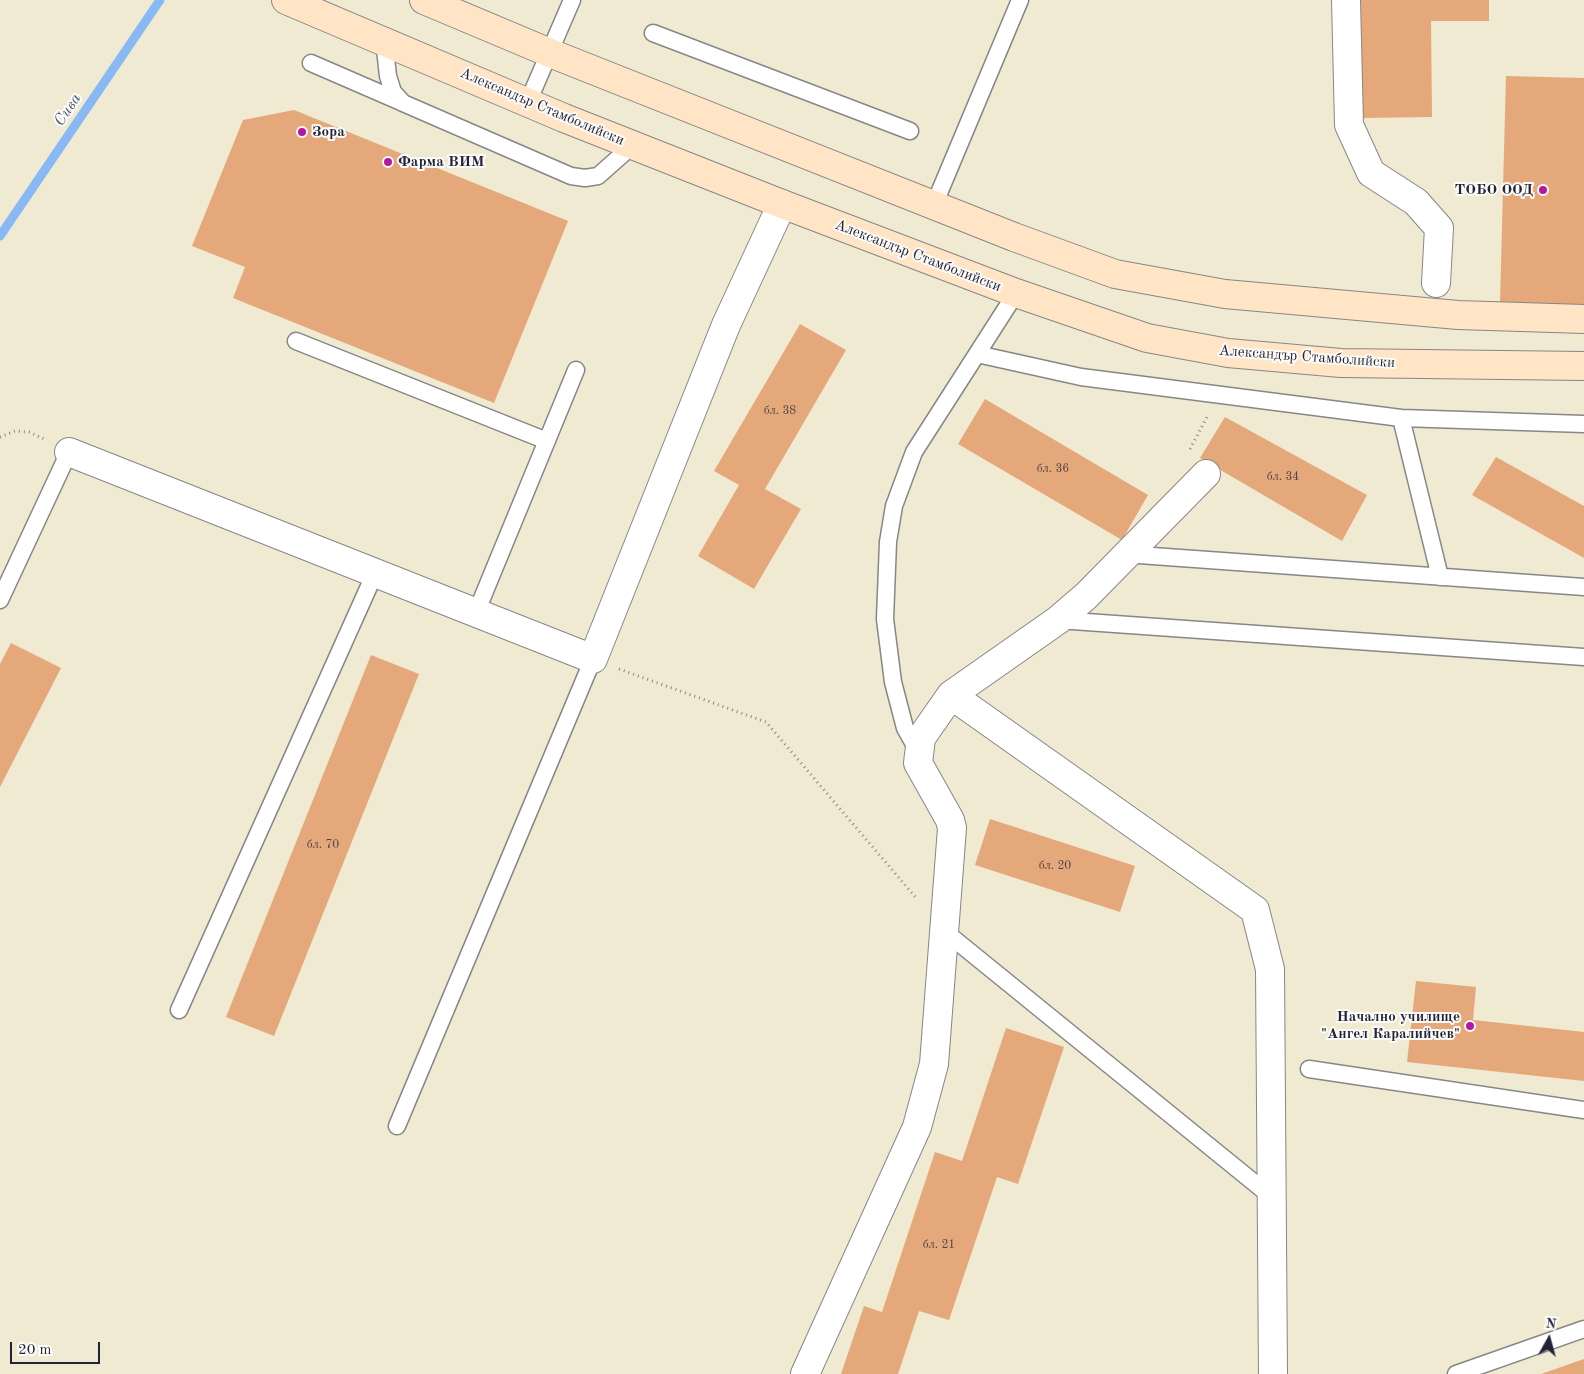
<!DOCTYPE html>
<html>
<head>
<meta charset="utf-8">
<style>
  body { margin:0 }
  #map { position:relative; width:1584px; height:1374px; overflow:hidden; background:#efead1; font-family:"Old Standard TT",serif }
  canvas { display:block }
  .north { position:absolute; left:1524px; top:1314px; width:50px; height:50px; -webkit-text-stroke:4px #fdfcf7; paint-order:stroke; rotate:7deg; font-size:14px; font-weight:700; line-height:20px; text-align:center; color:#22223b }
  .north::after { content:''; display:block; margin:auto; width:18px; height:22px; background:#22223b; clip-path:polygon(50% 0,100% 100%,50% 72%,0 100%) }
  .scale { position:absolute; left:10px; top:1342px; width:90px; height:22px; box-sizing:border-box; border:2px solid #22223b; border-top:0; padding-left:6px; font-size:15px; line-height:18px; white-space:nowrap; color:#22223b; -webkit-text-stroke:4px #fdfcf7; paint-order:stroke }
</style>
</head>
<body>
<div id="map">
<canvas width="1584" height="1374"></canvas>
<div class="north">N</div>
<div class="scale">20 m</div>
</div>
<script>
const g = document.querySelector('canvas').getContext('2d');
g.lineJoin = 'round';
const shape = rows => new Path2D(rows.map(r => 'M' + r).join(''));
function strokePath(path, color, width, dash) { g.strokeStyle = color; g.lineWidth = width; g.lineCap = dash ? 'butt' : 'round'; g.setLineDash(dash || []); g.stroke(path); }
function fillPath(path, color) { g.fillStyle = color; g.fill(path, 'evenodd'); }
function drawText(font, color, halo, rows, align = 'center') {
  g.font = font + ' "Old Standard TT",serif'; g.lineWidth = 4; g.setLineDash([]); g.textBaseline = 'middle'; g.strokeStyle = halo; g.fillStyle = color; for (const [text, x, y, turn = 0] of rows) {
    g.save(); g.translate(x, y); g.rotate((+turn || 0) * Math.PI / 180); g.textAlign = isNaN(turn) ? turn : align; if (halo) g.strokeText(text, 0, 0); g.fillText(text, 0, 0); g.restore();
  }
}
const stream = shape([
  [0,236,160,0]
]);
const building = shape([
  [1360,0,1489,0,1489,21,1431,21,1432,117,1362,118],
  [1506,76,1584,78,1584,305,1500,303],
  [294,110,568,221,494,403,233,298,245,267,192,246,243,120],
  [800,324,846,350,765,489,801,509,754,589,698,556,739,485,714,471],
  [985,399,1148,495,1122,540,958,444],
  [1225,417,1367,495,1342,541,1200,458],
  [1496,457,1584,506,1584,558,1472,495],
  [11,643,61,668,0,787,0,664],
  [371,655,419,674,274,1036,226,1017],
  [990,819,1135,866,1120,912,975,865],
  [1416,981,1476,987,1473,1020,1584,1032,1584,1081,1407,1062],
  [1006,1028,1064,1047,1018,1184,997,1177,949,1320,919,1311,898,1374,841,1374,864,1306,882,1312,935,1152,962,1161],
  [1584,1359,1584,1374,1541,1374]
]);
const path = shape([
  [0,437,15,431,29,432,44,439],
  [1190,449,1207,417],
  [619,669,766,722,917,899]
]);
const service = shape([
  [653,33,910,131],
  [384,40,388,76,393,92,403,103,571,176,585,178,598,176,633,145],
  [311,63,401,102],
  [528,102,572,0],
  [934,205,1020,0],
  [296,341,547,441],
  [977,354,1081,377,1401,418,1584,424],
  [1401,418,1440,577],
  [1125,554,1584,587],
  [0,600,69,452],
  [476,613,576,370],
  [1058,620,1584,657],
  [918,751,905,728,893,682,885,619,888,542,894,506,914,452,1016,293],
  [943,930,1273,1198],
  [179,1010,375,573],
  [1309,1069,1584,1110],
  [397,1126,593,659],
  [1456,1374,1584,1329]
]);
const minor = shape([
  [1346,0,1349,125,1371,173,1416,202,1439,228,1436,283],
  [69,452,593,659,726,325,782,204],
  [951,695,1255,910,1270,969,1273,1374],
  [805,1374,917,1127,934,1064,952,828,950,820,918,763,921,738,951,695,1058,620,1086,596,1206,474]
]);
const secondary = shape([
  [286,0,564,118,782,204,1016,293,1147,338,1228,353,1341,363,1584,366],
  [424,0,550,53,1014,237,1115,274,1225,294,1458,315,1584,319]
]);
const markers = [
  [302,132,5,"#b5179e"],
  [388,162,5,"#b5179e"],
  [1543,190,5,"#b5179e"],
  [1470,1026,5,"#b5179e"]
];
const numberNames = [
  ["бл. 38",780,411],
  ["бл. 36",1053,469],
  ["бл. 34",1283,477],
  ["бл. 70",323,845],
  ["бл. 20",1055,866],
  ["бл. 21",939,1245]
];
const streetNames = [
  ["Александър Стамболийски",542,107,23],
  ["Александър Стамболийски",918,256,21],
  ["Александър Стамболийски",1307,357,4]
];
const poiNames = [
  ["Зора",312,132],
  ["Фарма ВИМ",398,162],
  ["ТОБО ООД",1533,190,"right"],
  ["Начално училище",1460,1017,"right"],
  ["\"Ангел Каралийчев\"",1460,1034,"right"]
];
const waterNames = [
  ["Сива",68,110,-56]
];
strokePath(stream, '#88b9f4', 9);
fillPath(building, '#e5a87a');
strokePath(service, '#888686', 19);
strokePath(minor, '#888686', 30);
strokePath(secondary, '#888686', 30);
strokePath(path, '#888686', 3, [1, 4]);
strokePath(service, '#fff', 16);
strokePath(minor, '#fff', 28);
strokePath(secondary, '#ffe4c6', 28);
for (const [x, y, r, color] of markers) { const dot = new Path2D(); dot.arc(x, y, r, 0, 2 * Math.PI); g.fillStyle = color; g.fill(dot); strokePath(dot, '#fdfcf7', 2); }
drawText('12px', '#53444b', null, numberNames);
drawText('15px', '#22223b', '#fdfcf7', streetNames);
drawText('bold 15px', '#22223b', '#fdfcf7', poiNames, 'left');
drawText('italic 16px', '#46577c', '#fdfcf7', waterNames);
</script>
</body>
</html>
